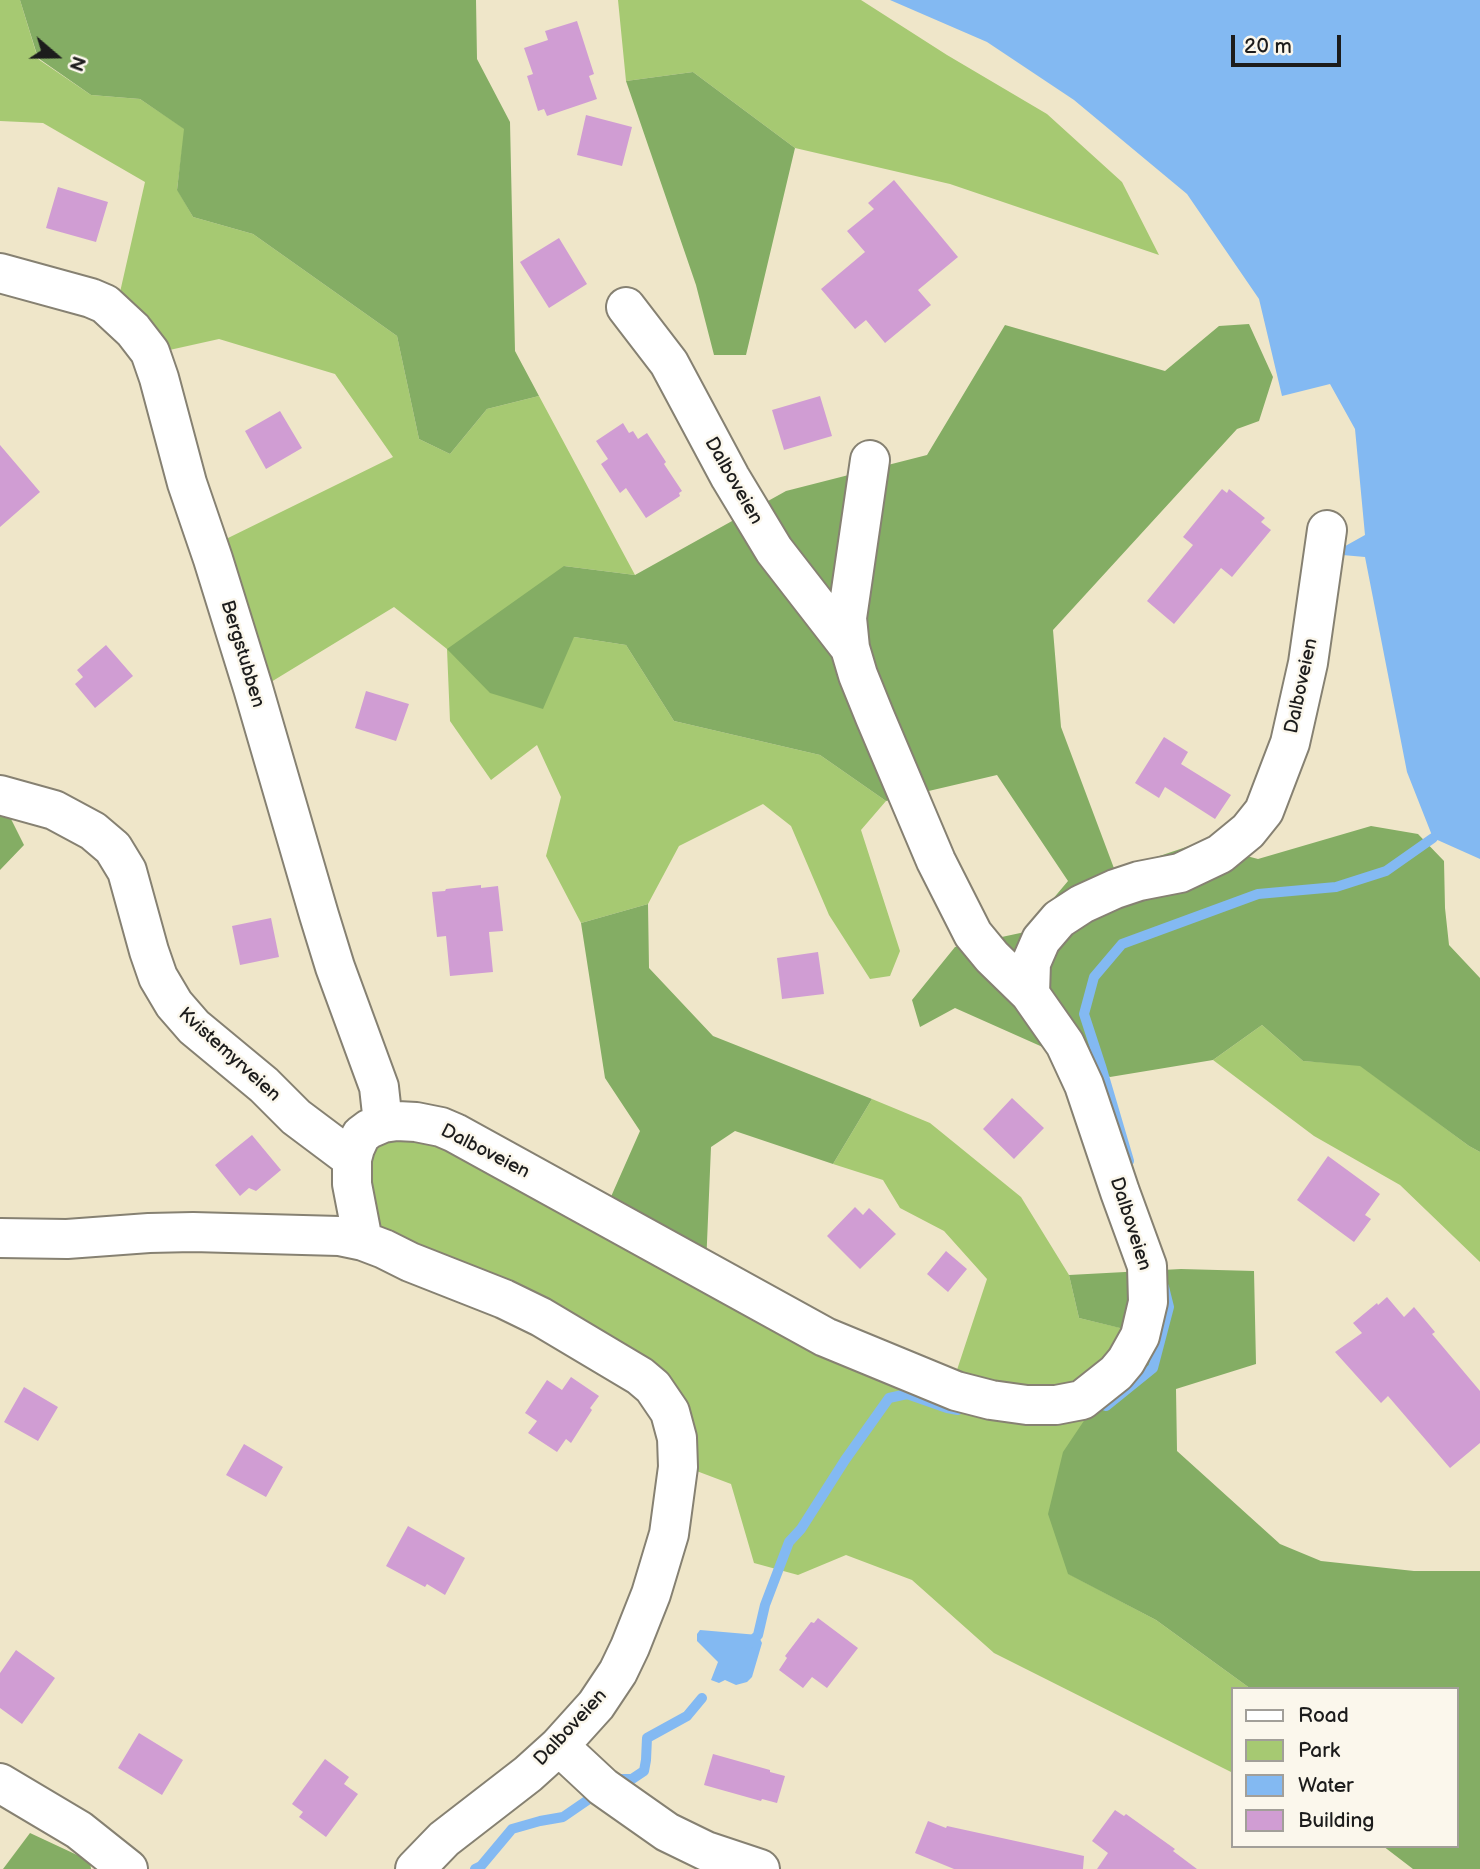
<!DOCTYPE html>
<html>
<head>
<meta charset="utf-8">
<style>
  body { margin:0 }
  #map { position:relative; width:1480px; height:1869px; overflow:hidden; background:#efe6c9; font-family:"Balsamiq Sans",sans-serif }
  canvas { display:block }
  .legend { position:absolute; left:1231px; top:1687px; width:228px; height:161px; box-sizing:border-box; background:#fbf7ec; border:2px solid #a29f99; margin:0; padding:9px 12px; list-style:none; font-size:21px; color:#1c1c1c }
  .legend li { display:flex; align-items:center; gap:14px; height:35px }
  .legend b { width:35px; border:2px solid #a29f99 }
  .north { position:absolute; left:21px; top:21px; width:70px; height:70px; -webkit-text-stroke:5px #fbf7ec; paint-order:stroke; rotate:110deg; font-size:19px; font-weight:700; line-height:28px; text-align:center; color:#1c1c1c }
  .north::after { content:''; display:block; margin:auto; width:24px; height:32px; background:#1c1c1c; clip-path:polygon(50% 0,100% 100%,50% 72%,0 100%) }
  .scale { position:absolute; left:1231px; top:35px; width:110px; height:32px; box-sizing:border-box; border:4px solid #1c1c1c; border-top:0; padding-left:9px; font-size:21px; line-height:24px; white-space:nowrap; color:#1c1c1c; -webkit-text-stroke:5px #fbf7ec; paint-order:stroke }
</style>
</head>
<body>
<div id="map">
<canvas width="1480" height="1869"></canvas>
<ul class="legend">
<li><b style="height:9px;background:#fff"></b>Road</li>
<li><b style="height:19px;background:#a6c972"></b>Park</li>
<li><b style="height:19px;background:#83b9f2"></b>Water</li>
<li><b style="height:19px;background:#d09dd3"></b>Building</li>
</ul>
<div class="north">N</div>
<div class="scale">20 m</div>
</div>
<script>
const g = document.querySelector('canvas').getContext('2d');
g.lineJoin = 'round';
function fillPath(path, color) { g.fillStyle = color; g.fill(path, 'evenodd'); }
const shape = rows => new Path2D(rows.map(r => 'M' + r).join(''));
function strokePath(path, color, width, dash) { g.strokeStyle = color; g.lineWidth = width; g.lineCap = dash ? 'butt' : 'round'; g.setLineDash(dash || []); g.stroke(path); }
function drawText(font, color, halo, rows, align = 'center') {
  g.font = font + ' "Balsamiq Sans",sans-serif'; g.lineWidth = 5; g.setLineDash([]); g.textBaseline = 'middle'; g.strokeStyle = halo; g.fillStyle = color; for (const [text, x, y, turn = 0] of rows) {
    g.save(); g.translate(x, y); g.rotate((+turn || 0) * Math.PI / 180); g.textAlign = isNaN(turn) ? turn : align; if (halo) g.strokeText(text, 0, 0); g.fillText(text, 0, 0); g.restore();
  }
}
const green = shape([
  [0,0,20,0,38,59,91,95,140,99,185,129,177,189,193,217,253,234,397,336,419,439,450,454,487,409,539,396,635,575,564,566,574,637,626,645,674,721,820,755,886,801,861,830,900,951,890,976,870,979,829,915,791,826,763,804,679,846,648,904,581,923,546,856,561,797,537,745,491,780,450,721,447,649,394,607,271,682,224,540,393,457,335,374,219,339,165,351,118,301,145,182,43,123,0,121],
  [618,0,861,0,947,55,1047,114,1122,182,1159,255,950,184,795,148,693,72,626,81],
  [1262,1025,1303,1061,1360,1065,1469,1146,1480,1152,1480,1262,1400,1185,1314,1136,1213,1060],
  [872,1099,930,1123,1021,1197,1069,1275,1079,1318,1125,1329,1069,1574,1156,1620,1251,1689,1233,1689,1233,1773,994,1653,912,1580,846,1555,798,1575,754,1563,731,1484,686,1467,674,1400,385,1234,371,1215,367,1188,372,1147,385,1135,429,1135,953,1382,987,1279,944,1231,900,1208,883,1180,833,1164]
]);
const forest = shape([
  [20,0,476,0,477,59,510,122,515,351,539,396,487,409,450,454,419,439,397,336,253,234,193,217,177,190,184,129,140,99,91,95,38,58],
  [693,72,795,148,746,355,714,355,696,285,626,81],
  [1249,324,1273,377,1259,421,1237,429,1053,630,1061,727,1115,871,1198,843,1258,859,1371,826,1418,834,1444,861,1445,908,1449,945,1480,978,1480,1152,1469,1146,1360,1066,1303,1061,1262,1025,1213,1060,1110,1077,955,1008,920,1027,912,1000,955,947,1025,932,1068,881,997,775,886,801,820,755,674,721,626,645,574,637,543,709,490,693,447,649,564,566,635,575,786,491,927,455,1005,325,1165,371,1219,326],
  [0,812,9,815,24,845,0,870],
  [648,904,649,968,713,1036,872,1099,833,1164,735,1131,711,1147,706,1266,606,1208,640,1131,605,1078,581,923],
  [1181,1269,1254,1271,1256,1364,1176,1389,1177,1451,1280,1544,1321,1561,1414,1571,1480,1571,1480,1869,1413,1869,1383,1846,1457,1846,1457,1689,1251,1689,1156,1620,1068,1574,1048,1514,1063,1452,1116,1373,1124,1329,1079,1318,1069,1275],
  [30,1833,90,1861,91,1869,3,1869]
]);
const water = shape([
  [890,0,1480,0,1480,859,1433,838,1407,772,1365,557,1331,554,1365,535,1355,429,1330,384,1282,396,1259,299,1187,194,1074,100,987,42],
  [700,1630,758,1635,762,1643,752,1677,747,1682,736,1685,725,1680,719,1683,711,1680,718,1662,697,1641,697,1634]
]);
const stream = shape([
  [1129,1161,1101,1066,1084,1014,1094,977,1122,944,1258,894,1336,887,1386,871,1433,838],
  [1106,1406,1153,1368,1169,1307,1164,1287],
  [749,1644,758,1635,765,1605,789,1542,801,1529,845,1460,889,1398,907,1394,947,1408,958,1410],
  [620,1779,632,1779,644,1771,646,1760,647,1738,687,1716,702,1698],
  [475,1869,481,1866,512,1829,540,1821,563,1817,595,1795]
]);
const building = shape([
  [577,21,594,74,589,76,597,99,547,116,544,109,538,111,527,76,533,74,524,48,548,40,545,31],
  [586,115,632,127,622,166,577,155],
  [894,180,958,257,918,290,931,305,885,343,866,320,855,329,821,289,865,252,847,231,874,209,868,203],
  [58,187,108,202,96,242,46,228],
  [559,238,587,284,549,308,520,262],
  [820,396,832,436,784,450,772,410],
  [280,411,302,448,266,469,245,431],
  [623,423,629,433,633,431,638,439,647,433,666,462,664,464,682,491,679,493,680,496,646,518,626,488,620,493,601,464,608,459,596,441],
  [0,445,40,492,0,527],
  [1222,489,1227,493,1229,489,1265,518,1261,522,1271,530,1232,577,1221,568,1174,624,1147,601,1193,545,1183,537],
  [106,645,133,676,95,708,75,684,83,677,77,670],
  [366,691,409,704,396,741,355,728],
  [1164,737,1188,752,1181,764,1231,795,1215,819,1165,787,1159,798,1135,783],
  [481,885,481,888,498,886,503,931,489,932,493,972,450,976,446,936,437,937,432,892,445,891,446,889],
  [271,918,279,957,240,965,232,926],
  [818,952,824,994,782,999,777,958],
  [1012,1098,1044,1128,1014,1159,983,1129],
  [252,1135,281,1170,256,1191,249,1188,240,1196,215,1165],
  [1328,1156,1380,1194,1365,1215,1371,1219,1354,1242,1297,1200],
  [855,1207,863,1215,869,1208,896,1234,860,1269,827,1236],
  [946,1251,967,1269,948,1292,927,1274],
  [1387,1297,1404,1317,1414,1307,1435,1332,1432,1334,1480,1391,1480,1443,1450,1468,1388,1396,1381,1403,1335,1352,1362,1333,1353,1323,1377,1303,1378,1305],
  [571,1377,599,1396,590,1408,592,1410,571,1443,566,1439,557,1452,528,1433,537,1421,525,1413,547,1380,562,1390],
  [24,1387,58,1407,38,1441,4,1422],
  [244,1444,283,1467,266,1497,226,1475],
  [408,1526,465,1558,445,1595,427,1584,425,1587,386,1566],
  [818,1618,858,1648,827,1688,812,1677,803,1688,779,1670,787,1658,785,1656,811,1622,814,1623],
  [16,1650,55,1678,22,1724,0,1708,0,1673],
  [139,1733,183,1760,162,1795,118,1768],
  [713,1754,770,1770,770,1772,785,1776,777,1803,762,1799,761,1801,704,1785],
  [325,1759,349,1777,344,1784,358,1794,326,1837,299,1817,303,1812,292,1804],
  [1115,1810,1124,1816,1126,1814,1175,1849,1173,1851,1197,1869,1097,1869,1108,1853,1092,1841],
  [928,1821,946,1828,947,1826,1084,1856,1083,1869,954,1869,915,1853]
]);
const minor = shape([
  [0,273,91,298,105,304,133,330,150,352,159,378,187,483,213,559,253,688,319,915,335,967,379,1087,383,1123],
  [850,648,847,618,870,460],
  [0,795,54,810,93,831,113,848,127,871,149,951,158,977,174,1004,194,1027,264,1085,296,1117,352,1159],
  [1030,994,1031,963,1041,940,1059,919,1082,904,1115,889,1139,881,1180,873,1220,854,1248,831,1264,811,1290,743,1308,663,1327,530],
  [0,1238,67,1239,149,1233,193,1232,339,1236,363,1241,384,1249,410,1262,504,1299,541,1317,640,1376,653,1387,670,1412,677,1438,678,1467,669,1534,651,1594,630,1647,618,1672,596,1705,559,1746,528,1774,444,1839,415,1869],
  [363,1241,352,1184,352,1159,355,1148,361,1135,369,1129,383,1123,397,1121,416,1122,441,1127,455,1133,825,1337,956,1391,991,1400,1027,1405,1056,1405,1082,1400,1116,1373,1126,1361,1140,1336,1148,1302,1147,1266,1120,1192,1084,1085,1065,1044,1030,994,992,957,973,934,936,861,875,717,858,675,850,648,774,550,730,477,669,363,626,307],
  [559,1746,603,1787,667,1832,706,1851,760,1869],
  [0,1783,79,1830,128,1869]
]);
const streetNames = [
  ["Dalboveien",733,481,60],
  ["Bergstubben",242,654,73],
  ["Dalboveien",1302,686,-78],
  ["Kvistemyrveien",229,1055,42],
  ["Dalboveien",485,1152,27],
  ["Dalboveien",1130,1224,72],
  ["Dalboveien",571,1728,-47]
];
fillPath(green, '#a6c972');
fillPath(forest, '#84ad64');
fillPath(water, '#83b9f2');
strokePath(stream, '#83b9f2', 10);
fillPath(building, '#d09dd3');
strokePath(minor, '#868172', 42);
strokePath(minor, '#fff', 38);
drawText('19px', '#1c1c1c', '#fbf7ec', streetNames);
</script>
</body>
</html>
